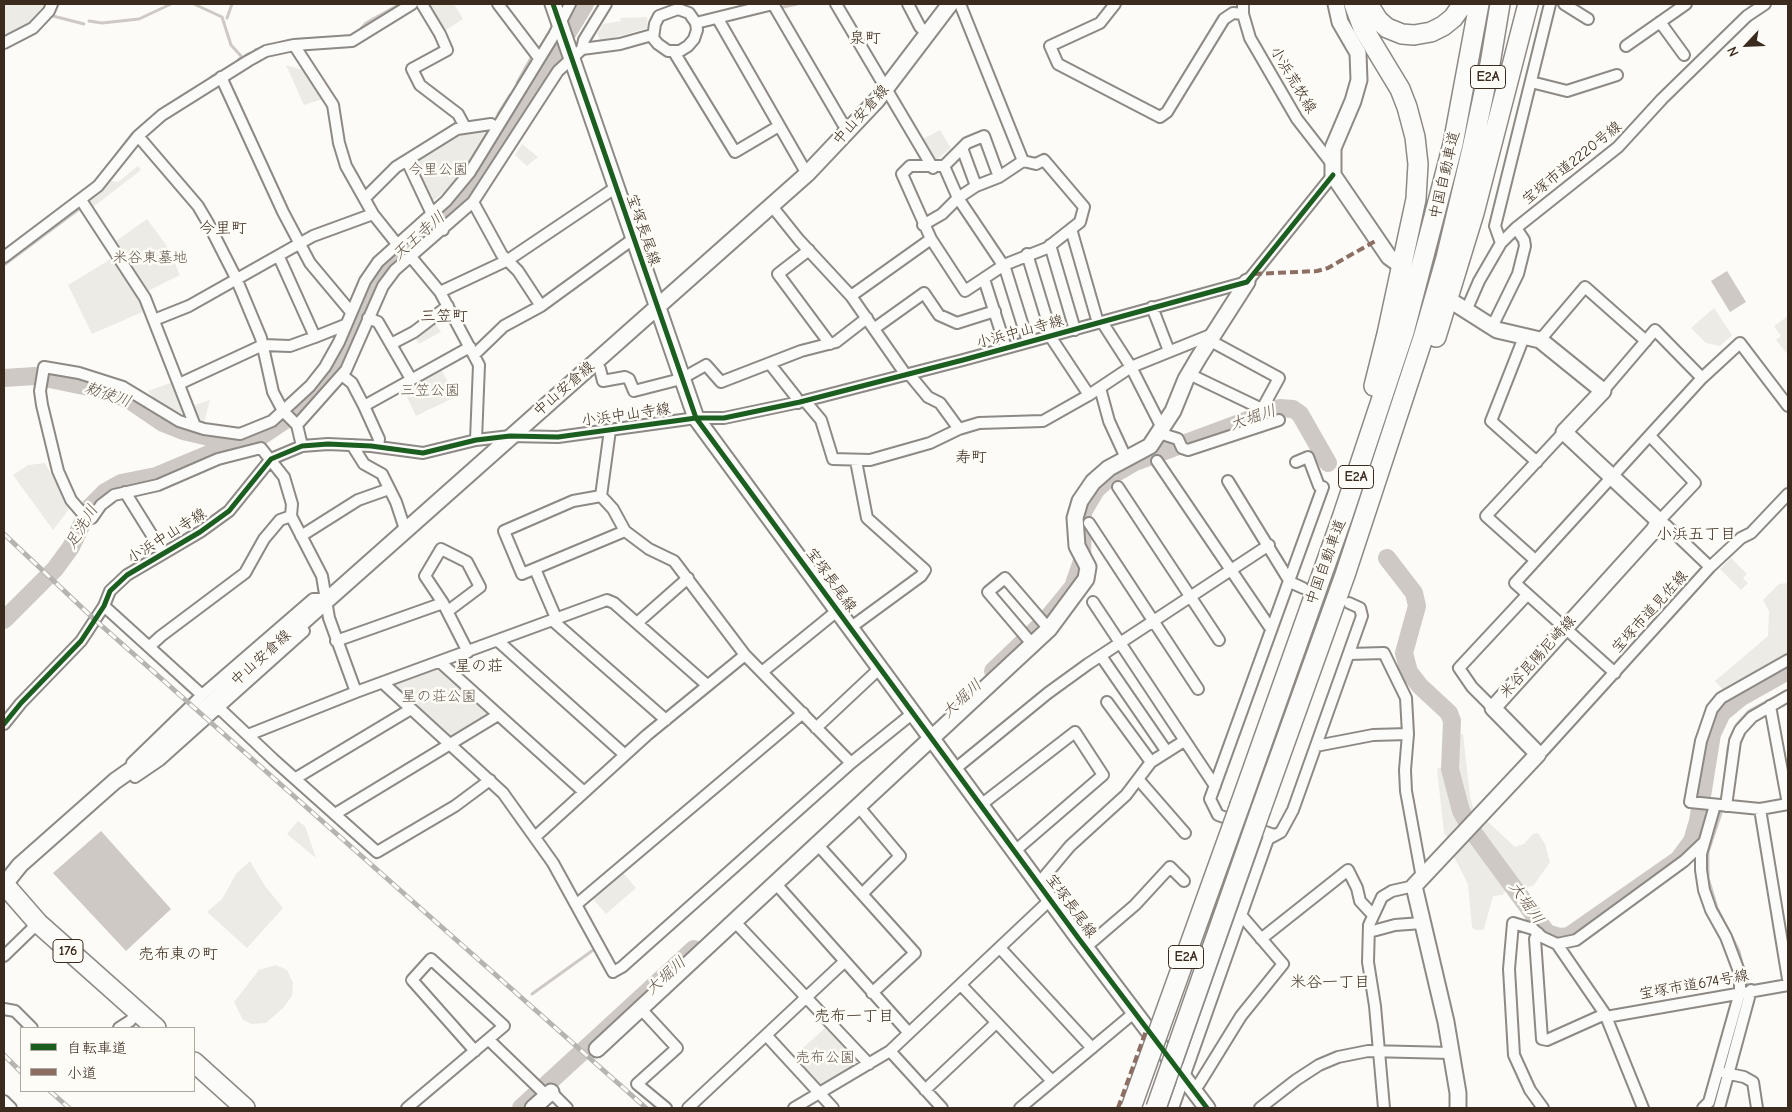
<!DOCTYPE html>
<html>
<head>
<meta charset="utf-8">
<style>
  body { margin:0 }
  #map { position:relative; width:1792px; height:1112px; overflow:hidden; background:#fcfbf8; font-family:"Comic Neue","Klee One",sans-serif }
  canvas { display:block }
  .frame { position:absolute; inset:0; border:5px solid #3b2a1e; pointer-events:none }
  .legend { position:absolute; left:20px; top:1027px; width:175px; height:65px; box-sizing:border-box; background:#fdfcf7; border:1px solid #afa8a0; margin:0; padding:6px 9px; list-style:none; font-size:15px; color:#3b2a1e }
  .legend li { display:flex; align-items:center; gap:10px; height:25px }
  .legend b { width:25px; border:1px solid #afa8a0 }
  .north { position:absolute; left:1722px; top:20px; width:50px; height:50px; -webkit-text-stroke:4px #fdfcf7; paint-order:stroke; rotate:245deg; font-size:14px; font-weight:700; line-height:20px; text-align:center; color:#3b2a1e }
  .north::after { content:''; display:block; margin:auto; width:18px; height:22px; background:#3b2a1e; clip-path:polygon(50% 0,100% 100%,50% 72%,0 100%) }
</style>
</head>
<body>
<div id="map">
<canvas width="1792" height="1112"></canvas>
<div class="frame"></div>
<ul class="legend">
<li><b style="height:6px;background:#1b5e20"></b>自転車道</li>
<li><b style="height:6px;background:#8d6e63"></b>小道</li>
</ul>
<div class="north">N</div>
</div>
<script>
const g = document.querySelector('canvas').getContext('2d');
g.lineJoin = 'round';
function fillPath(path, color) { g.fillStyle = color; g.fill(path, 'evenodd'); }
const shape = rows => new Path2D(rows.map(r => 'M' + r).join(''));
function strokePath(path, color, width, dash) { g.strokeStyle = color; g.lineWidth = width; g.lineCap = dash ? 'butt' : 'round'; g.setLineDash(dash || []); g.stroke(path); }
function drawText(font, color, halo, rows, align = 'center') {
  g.font = font + ' "Comic Neue","Klee One",sans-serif'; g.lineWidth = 5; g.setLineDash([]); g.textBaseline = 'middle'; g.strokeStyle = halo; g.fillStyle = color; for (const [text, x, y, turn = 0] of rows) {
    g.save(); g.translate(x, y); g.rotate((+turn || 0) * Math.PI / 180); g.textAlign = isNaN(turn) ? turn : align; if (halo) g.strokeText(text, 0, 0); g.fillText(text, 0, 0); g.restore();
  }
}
const green = shape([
  [4,4,45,4,29,23,4,37],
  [425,4,454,4,463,19,443,32],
  [647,17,648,28,601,41,597,34,603,24,621,21,620,18],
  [286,65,310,72,326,98,304,105],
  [486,127,489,130,464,170,446,191,431,202,414,162,460,132],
  [940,130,951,148,936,160,923,139],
  [522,144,538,157,527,166,515,155],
  [138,166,141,170,93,207,90,201,110,181,118,182],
  [147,219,167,246,180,275,146,292,116,241],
  [114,257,147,310,92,334,68,285],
  [1714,308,1732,335,1720,346,1706,343,1691,328],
  [1788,316,1788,355,1776,340,1781,336,1774,326],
  [434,321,441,332,419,344,414,335],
  [438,369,442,371,454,394,453,398,416,416,404,391,406,386],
  [173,382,184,412,175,415,156,401,148,391],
  [210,400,204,422,199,420,192,406],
  [45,463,70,508,53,530,13,475,28,465],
  [1731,558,1747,574,1743,578,1748,583,1741,590,1720,569],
  [1788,583,1788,655,1769,664,1731,699,1715,681,1768,636,1769,611,1763,600,1779,584],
  [440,667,491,714,449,738,392,685],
  [1463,734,1470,796,1475,815,1451,841,1444,833,1437,769,1444,766,1447,760,1444,737],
  [298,821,305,826,316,858,287,834],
  [1483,821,1485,823,1487,821,1515,847,1524,844,1533,834,1538,833,1545,844,1550,862,1534,885,1524,889,1515,882,1502,895,1493,896,1484,929,1481,930,1475,930,1472,927,1468,884,1452,853],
  [250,861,265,886,283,908,247,948,207,912,222,899,236,874],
  [623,873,636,888,606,914,593,899],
  [276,965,287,970,293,983,292,996,283,1008,266,1023,252,1024,243,1020,234,1002,259,970],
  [825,1028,857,1061,855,1066,821,1086,794,1056]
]);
const water = shape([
  [1727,271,1746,302,1730,312,1711,281],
  [101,831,171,909,126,951,53,873]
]);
const stream = shape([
  [194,4,222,17,231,45,242,57,238,60],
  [783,7,797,4],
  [43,11,46,4],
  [53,16,84,24],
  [227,18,232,4],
  [89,21,102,23,139,19,171,4],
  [359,31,366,23,400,4],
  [255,50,290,40,341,37],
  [246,55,250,53],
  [211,77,219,72],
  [517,83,531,58],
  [179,98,192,90],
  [498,114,510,95],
  [113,159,132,134,156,114],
  [90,199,99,191],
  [4,265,79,209],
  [1725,777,1728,748,1737,724,1749,711,1788,690],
  [1722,810,1708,852,1708,878,1717,908,1739,951,1747,983],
  [532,994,596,948],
  [888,1046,898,1036]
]);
const river = shape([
  [4,378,35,376,103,390,128,399,163,423,183,431,235,443],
  [1387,558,1414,593,1417,606,1404,653,1409,672,1420,686,1449,713,1452,721,1450,769,1461,811,1473,832,1547,933,1560,937,1569,936,1678,860,1692,841,1698,821,1712,734,1722,713,1740,698,1788,671],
  [4,620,55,569,71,547,90,507,105,492,121,483,156,476,235,443,260,437,297,412,315,393,339,365,386,266,447,213,475,185,585,4],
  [993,671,1046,620,1073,587,1082,561,1083,512,1096,490,1111,476,1135,462,1280,408,1293,409,1300,414,1328,463],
  [521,1108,694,949]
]);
const street = shape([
  [422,4,440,34,447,50,412,69,420,85,458,114,465,127],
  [498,4,539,58],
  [836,4,933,168],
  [908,4,920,27,927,33],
  [960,4,1023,161],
  [1115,4,1100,23,1050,46,1058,64,1160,117,1167,112,1224,19,1233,13,1243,14],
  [1243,4,1243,14,1250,38,1297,119,1332,164],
  [1564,4,1588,19],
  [678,9,689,13,696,23,697,30,694,39,688,46,680,51,668,51,658,44,653,38,655,24,659,16,678,9],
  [718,19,807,174],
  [1660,22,1684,55],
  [696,23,773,4,843,124,849,130],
  [4,43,33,28,49,11,52,4],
  [294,45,352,41,412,4],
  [1626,46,1686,4],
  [582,49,620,44,652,35],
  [674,52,735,152,779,126],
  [221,77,283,212,310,263,351,312],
  [1531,82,1567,91,1617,75],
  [138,136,162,115,248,61,266,51,294,45,333,105,339,143,346,166,373,214,397,244],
  [407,161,432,214],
  [944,166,958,198,976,186,962,148],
  [365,198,396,167,457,129,491,124,497,128],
  [81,200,145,298,195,426],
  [473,202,502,255,518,271,541,306],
  [771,205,799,240,851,296,906,375],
  [429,216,443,230],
  [923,225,942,214,958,198,1005,268,1028,342],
  [1071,229,1098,323],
  [931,239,902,174,910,166,944,166,967,143,984,136,999,177],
  [1501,243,1516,228],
  [1050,245,1075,330],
  [809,250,778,274,830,344],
  [1027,254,1052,336],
  [4,257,98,186,138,136,198,206,208,223,236,278,261,338,273,392,283,411,297,425,302,446],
  [279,257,315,337,345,325],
  [411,257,440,292,479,365,476,440],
  [984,279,1006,348],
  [440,292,508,260,615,188],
  [851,296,931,239,965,291,1004,265,1047,248,1080,222,1084,207,1044,160,1036,164,1023,161,999,177,976,186],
  [1152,307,1169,351],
  [1466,311,1479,281,1501,243,1495,226,1550,4],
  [368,318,378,322,411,379],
  [154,320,189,306,313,236,373,214],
  [1102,322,1131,367,1162,428],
  [1492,327,1518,274,1525,246,1524,240,1516,228,1618,147,1662,99,1747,16,1765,4],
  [875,328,924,293,939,315,957,323,995,311],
  [1050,336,1089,395],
  [1524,337,1491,421,1537,462],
  [1540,340,1585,287,1646,341],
  [391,344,414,332,448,306],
  [475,354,504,326,541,306,633,239],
  [595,362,600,369,603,381,625,377,629,379,634,391,681,379,706,365,721,382,801,351,836,342,867,318],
  [770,364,796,397,798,403],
  [909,374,928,397,940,403,959,429],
  [1189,374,1262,409,1279,378,1209,340],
  [342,375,352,383,364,406,379,439,378,447],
  [179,384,263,345,290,346,315,337],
  [1100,388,1109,421,1126,458],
  [1603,391,1655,330,1702,378],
  [805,401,821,420,833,459,870,460,930,443,959,429,979,423,1043,421,1089,395,1131,367,1213,334],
  [364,406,470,347],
  [297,425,346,370,383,286,395,270,473,202,558,71,582,49,584,40,606,4],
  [610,430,601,496,613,509,625,531,649,549,674,561,745,655,851,763],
  [1159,433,1178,439,1182,448,1188,450,1279,420],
  [1650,436,1695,483,1659,521,1666,525,1710,567],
  [352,445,364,464,382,474,396,502,405,529],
  [1157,461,1271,629],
  [1228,481,1290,582,1303,588],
  [1118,487,1219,640],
  [125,492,163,553],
  [601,496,573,501,504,531,522,574,625,531],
  [1089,523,1198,689],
  [301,536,358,500,389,489],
  [1535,560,1486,516,1564,432],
  [535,569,556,618],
  [1093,602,1215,786],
  [443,603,425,576,441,549,467,562,480,587,448,611],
  [104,606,202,695],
  [552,620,666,720],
  [637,623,688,578],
  [850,628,921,576,925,570,867,518,856,461],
  [336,641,443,603,468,652],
  [498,641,625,755],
  [1033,645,988,592,1005,578,1049,629],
  [149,647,161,636,245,573,264,539,280,520,291,516],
  [1349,654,1384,653,1406,698,1408,734],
  [1101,656,1167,752],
  [1788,660,1721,698,1712,709,1701,741,1690,802,1760,809,1788,804],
  [440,662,584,792],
  [762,672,837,611],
  [1615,673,1515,583,1702,378,1740,343,1788,406],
  [383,683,503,793,553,863,613,972,622,967,851,763,913,713],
  [356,692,329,618,322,576,291,516,292,504,284,477,261,448,218,459,158,485,114,495,101,505,92,518,89,517,83,514,71,500,58,471,42,405,40,391,44,367,79,373,123,387,179,421,204,429,240,434,272,421,310,386,325,367,339,342,365,281,378,262,446,201,470,172,554,35,570,4],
  [1107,702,1151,762],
  [1770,706,1788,804],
  [219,708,274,760,377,852,455,806,490,780],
  [1493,708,1472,687,1459,668,1527,595],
  [4,724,21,703,81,641,104,606,110,591,127,575,200,532,229,511,271,459,302,446,328,444,371,446,423,453,476,440,510,436,558,437,696,418,724,418,800,402,963,360,1247,282,1333,175],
  [816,728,880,668],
  [248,735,356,692,607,600,614,603,707,685],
  [1316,746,1373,735,1408,734,1405,770,1406,791,1422,878],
  [1538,754,1543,751,1710,567,1741,538,1751,533,1788,494],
  [132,763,202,695,313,599,327,599],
  [955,769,1048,693,1088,664,1269,545],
  [135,777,160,760,304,631],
  [296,778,411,709],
  [1138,779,1185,833],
  [982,804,1075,732,1103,775,1016,850],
  [858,806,900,856,862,894],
  [1726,806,1735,741,1740,730,1752,717,1788,696],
  [1760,809,1788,979],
  [335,814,498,715],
  [1274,835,1218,815,1210,799,1323,487,1319,486,1308,457,1296,462],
  [535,837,647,735,745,655],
  [817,844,915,953,872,993],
  [1039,883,1070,846,1126,795,1151,762,1184,741],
  [776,884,909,1033],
  [577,904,803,713],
  [735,922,869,1064],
  [1369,932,1395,925,1422,923],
  [1538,933,1535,939,1542,1039,1547,1040,1605,1014],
  [1261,939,1348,870,1357,888,1360,901,1373,915],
  [1557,944,1576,940,1684,861,1704,842],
  [1086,947,1135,905,1170,867,1184,881],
  [1000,948,1092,1048],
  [4,956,38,923],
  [961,985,1052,1081],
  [4,1009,15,1011,32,1028],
  [641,1009,677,1048,637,1084,666,1108],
  [1606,1017,1788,985],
  [119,1028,130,1021,138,1012],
  [766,1035,833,1108],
  [489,1040,547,1096],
  [890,1051,942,1108],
  [1725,1073,1744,1077,1753,1082,1757,1108],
  [1194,1089,1199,1084,1241,1016,1283,964,1241,915],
  [925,1090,996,1023],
  [551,1092,567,1108],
  [4,1101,11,1108],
  [407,1108,504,1026,431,959,412,980,475,1051],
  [688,1108,844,962],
  [794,1108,890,1051,1051,899],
  [1020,1108,1135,1012],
  [1173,1108,1268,839,1281,832,1293,810,1362,616,1360,608,1349,603],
  [1260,1108,1296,1080,1319,1065,1338,1057,1368,1051,1451,1053],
  [1384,1108,1375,1006,1368,962,1369,925,1382,897,1392,891,1414,886],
  [1543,1108,1530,1090,1514,1055,1509,969,1513,923,1533,929,1542,937,1557,944,1605,1014,1643,1108],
  [1703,1108,1709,1102,1740,992,1740,974,1726,937,1711,910,1704,890,1701,870,1701,854,1715,805],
  [1719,1108,1751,990]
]);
const secondary = shape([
  [553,4,696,418,1079,939,1207,1108],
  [1336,4,1340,22,1358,53,1359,80,1353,101,1333,148,1333,175,1389,257,1396,262],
  [1456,304,1497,330,1540,340,1603,391,1564,432,1659,521,1654,530,1493,708,1538,754,1414,886,1446,1022,1458,1093,1458,1108],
  [4,885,20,865,46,842,115,781,155,753,807,174,877,100,950,4],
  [597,1049,1049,629,1086,579,1088,567,1077,546,1075,518,1080,501,1093,482,1109,468,1150,446,1173,411,1186,379,1199,357,1247,282],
  [533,1108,551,1092]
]);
const highway = shape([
  [1354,4,1363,28,1400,89,1407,107,1415,137,1418,164,1416,199,1387,334,1374,386],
  [1368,4,1378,20,1387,28,1402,34,1414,35,1431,32,1443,26,1453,18,1463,4],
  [1436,337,1474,213,1528,4],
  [1240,805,1342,518,1404,332,1453,144,1479,4],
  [1261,809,1345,575,1423,338,1446,258,1472,149,1490,64,1500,4],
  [4,884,38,923,156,1028],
  [194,1062,245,1108]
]);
const rail = shape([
  [4,534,94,619,646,1108],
  [4,1055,21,1072],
  [50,1091,69,1108]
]);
const highwayBridge = shape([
  [1131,1108,1240,805],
  [1156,1108,1261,809]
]);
const quiet = shape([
  [1254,274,1317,271,1328,268,1377,240],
  [1118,1108,1147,1028]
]);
const cycleway = shape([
  [553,4,696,418,1079,939,1207,1108],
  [4,724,21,703,81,641,104,606,110,591,127,575,200,532,229,511,271,459,302,446,328,444,371,446,423,453,476,440,510,436,558,437,696,418,724,418,800,402,963,360,1247,282,1333,175]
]);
const shields = [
  [1488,77,35],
  [1356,477,35],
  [68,951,30],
  [1186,957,35]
];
const shieldNames = [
  ["E2A",1488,77],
  ["E2A",1356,477],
  ["176",68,951],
  ["E2A",1186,957]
];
const streetNames = [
  ["小浜荒牧線",1293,80,59],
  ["中山安倉線",861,115,-48],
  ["宝塚市道2220号線",1572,163,-39],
  ["中国自動車道",1445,175,-77],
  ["宝塚長尾線",643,230,71],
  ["小浜中山寺線",1020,332,-15],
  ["中山安倉線",564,389,-41],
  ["小浜中山寺線",626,415,-8],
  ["小浜中山寺線",167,536,-32],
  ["中国自動車道",1326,562,-70],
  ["宝塚長尾線",831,580,54],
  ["宝塚市道見佐線",1650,612,-48],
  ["米谷昆陽尼崎線",1538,657,-48],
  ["中山安倉線",261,658,-42],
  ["宝塚長尾線",1071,906,54],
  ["宝塚市道674号線",1694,985,-10]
];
const parkNames = [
  ["今里公園",438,170],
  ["米谷東墓地",150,258],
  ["三笠公園",430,391],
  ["星の荘公園",439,697],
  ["売布公園",825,1058]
];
const neighbourhoodNames = [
  ["泉町",865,38],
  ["今里町",223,228],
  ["三笠町",444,316],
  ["寿町",971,457],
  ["小浜五丁目",1696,534],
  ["星の荘",479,666],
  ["売布東の町",178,954],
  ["米谷一丁目",1330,982],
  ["売布一丁目",854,1016]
];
const waterNames = [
  ["天王寺川",419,236,-42],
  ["勅使川",108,395,19],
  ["大堀川",1253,418,-19],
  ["足洗川",82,527,-59],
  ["大堀川",962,699,-43],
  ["大堀川",1526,903,55],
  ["大堀川",666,976,-42]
];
fillPath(green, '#edebe6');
fillPath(water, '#cec9c4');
strokePath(stream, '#cec9c4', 3);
strokePath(river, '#cec9c4', 18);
strokePath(street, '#8d8985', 14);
strokePath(secondary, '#8d8985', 19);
strokePath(highway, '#8d8985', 22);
strokePath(street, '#fbfbf9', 10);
strokePath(secondary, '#fbfbf9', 15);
strokePath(highway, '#fbfbf9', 19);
strokePath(rail, '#b6b4b1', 5);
strokePath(rail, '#fdfcf7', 3, [9]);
strokePath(highwayBridge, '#8d8985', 22, []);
strokePath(highwayBridge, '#fbfbf9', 19);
strokePath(quiet, '#8d6e63', 4, [8, 4]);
strokePath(cycleway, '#1b5e20', 5);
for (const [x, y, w] of shields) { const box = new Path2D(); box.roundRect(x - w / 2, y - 11.5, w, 23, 4); g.fillStyle = '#fdfcf7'; g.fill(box); strokePath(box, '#3b2a1e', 1); }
drawText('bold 14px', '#3b2a1e', null, shieldNames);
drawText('15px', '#3b2a1e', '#fdfcf7', streetNames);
drawText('15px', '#64574c', '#fdfcf7', parkNames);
drawText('16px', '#3b2a1e', '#fdfcf7', neighbourhoodNames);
drawText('italic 16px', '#615349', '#fdfcf7', waterNames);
</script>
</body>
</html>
